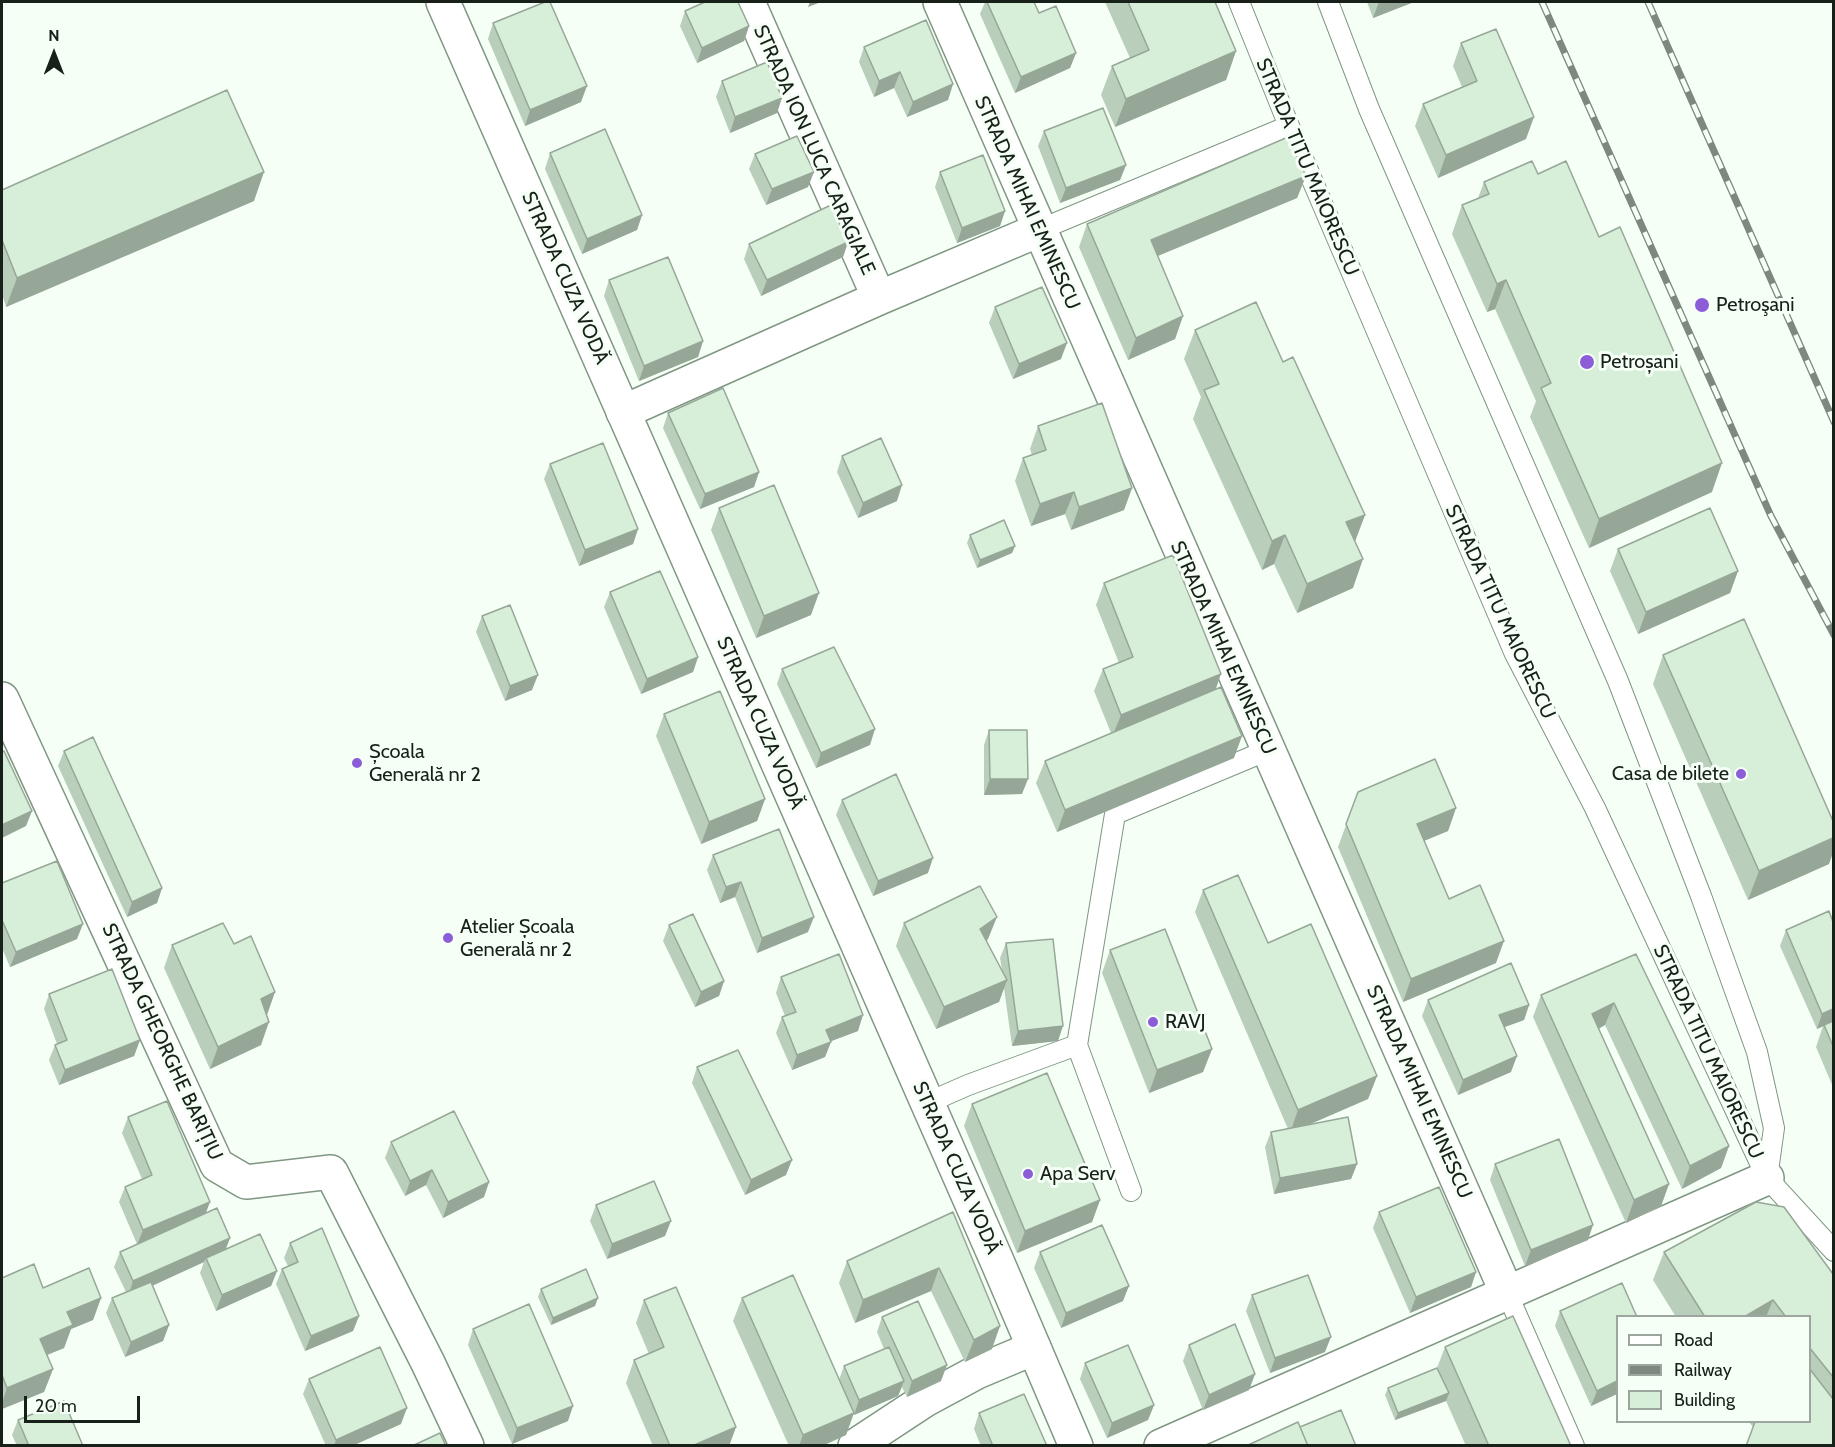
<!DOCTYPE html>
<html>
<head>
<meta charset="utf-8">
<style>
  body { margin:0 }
  #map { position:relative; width:1835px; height:1447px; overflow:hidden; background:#f5fff6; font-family:Cabin,sans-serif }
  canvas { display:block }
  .frame { position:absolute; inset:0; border:3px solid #182119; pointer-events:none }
  .legend { position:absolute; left:1616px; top:1315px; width:195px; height:108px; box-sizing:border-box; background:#f5fff6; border:2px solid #9da69e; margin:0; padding:8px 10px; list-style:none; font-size:18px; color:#182119 }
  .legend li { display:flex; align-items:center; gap:12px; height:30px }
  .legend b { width:30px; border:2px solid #9da69e }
  .north { position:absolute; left:24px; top:24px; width:60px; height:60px; -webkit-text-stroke:4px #f5fff6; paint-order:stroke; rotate:0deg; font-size:16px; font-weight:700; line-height:24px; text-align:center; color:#182119 }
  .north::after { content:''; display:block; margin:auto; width:21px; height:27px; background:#182119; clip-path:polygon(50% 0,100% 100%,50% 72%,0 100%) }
  .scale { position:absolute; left:24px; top:1396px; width:116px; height:27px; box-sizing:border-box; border:3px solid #182119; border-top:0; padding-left:8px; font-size:18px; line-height:21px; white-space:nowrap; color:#182119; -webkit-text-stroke:4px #f5fff6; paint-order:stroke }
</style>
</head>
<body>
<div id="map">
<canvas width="1835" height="1447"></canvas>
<div class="frame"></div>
<ul class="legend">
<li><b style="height:8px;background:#fff"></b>Road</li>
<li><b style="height:8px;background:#7e887f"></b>Railway</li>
<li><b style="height:16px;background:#d7efd9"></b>Building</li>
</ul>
<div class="north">N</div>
<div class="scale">20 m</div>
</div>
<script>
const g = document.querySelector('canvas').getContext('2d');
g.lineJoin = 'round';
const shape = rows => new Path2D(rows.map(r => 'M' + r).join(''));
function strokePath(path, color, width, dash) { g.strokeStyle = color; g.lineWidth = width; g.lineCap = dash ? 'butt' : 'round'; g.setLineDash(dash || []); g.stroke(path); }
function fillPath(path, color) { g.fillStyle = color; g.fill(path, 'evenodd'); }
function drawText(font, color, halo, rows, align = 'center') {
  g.font = font + ' Cabin,sans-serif'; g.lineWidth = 6; g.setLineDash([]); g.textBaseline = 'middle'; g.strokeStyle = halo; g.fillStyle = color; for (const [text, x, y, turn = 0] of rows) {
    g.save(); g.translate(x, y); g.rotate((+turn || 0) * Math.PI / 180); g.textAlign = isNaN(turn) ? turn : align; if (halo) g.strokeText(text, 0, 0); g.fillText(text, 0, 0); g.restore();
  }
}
const service = shape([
  [1239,2,1289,126,1515,654,1595,808,1767,1178,1834,1251],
  [1328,2,1369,109,1618,681,1701,896,1757,1052,1774,1128,1767,1178],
  [1039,230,1289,126],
  [1077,1045,1115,814,1268,750],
  [927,1103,968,1085,1077,1045,1131,1191],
  [1507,1293,1574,1446]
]);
const minor = shape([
  [748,2,879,298],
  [940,2,1507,1293],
  [623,412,879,298,1039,230],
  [2,699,217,1165,246,1182,331,1172,428,1363,467,1446],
  [855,1446,925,1400,977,1372,1034,1348],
  [1161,1446,1767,1178]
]);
const secondary = shape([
  [443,2,997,1261,1076,1446]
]);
const rail = shape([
  [1542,2,1771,516,1834,635],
  [1648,2,1834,422]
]);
const wall = shape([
  [985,2,1034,2,1039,13,1076,53,1070,68,1015,93,980,14],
  [1105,2,1215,2,1236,51,1226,80,1115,127,1101,95,1112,66,1130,58],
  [1367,2,1414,2,1373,18],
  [685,11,749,26,744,41,697,63,680,26],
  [493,23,581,102,525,126,488,39],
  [1461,43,1526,139,1438,178,1415,126,1423,104,1462,87,1453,66],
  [864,47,953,84,948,100,907,117,894,88,874,97,859,62],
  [722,81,777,113,730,133,716,97],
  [1044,131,1126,165,1120,180,1060,203,1038,146],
  [550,153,642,215,637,230,582,254,545,169],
  [755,154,808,187,766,205,749,169],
  [940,172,1005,211,1000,226,957,243,935,187],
  [1538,174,1712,492,1589,548,1530,417,1536,401,1495,309,1487,312,1452,234,1462,205,1478,198,1484,182],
  [1306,176,1297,198,1158,256,1183,316,1175,339,1128,360,1079,247,1087,224],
  [2,190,254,201,6,307,2,294],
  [848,242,843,257,761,296,744,259,749,244],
  [609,280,703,341,698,357,639,381,604,296],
  [995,307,1061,359,1013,379,989,323],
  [1195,330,1283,362,1365,515,1355,541,1353,588,1297,613,1274,564,1262,570,1193,419,1201,397,1184,359],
  [668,413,759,472,754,487,700,509,663,428],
  [1038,426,1132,488,1124,510,1071,530,1065,514,1031,526,1015,481,1023,458,1032,455,1030,449],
  [842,456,897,501,858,518,837,472],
  [550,464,638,529,633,544,579,566,544,479],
  [719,508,811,615,756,638,711,530],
  [970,535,1015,546,1012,553,977,568,967,543],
  [1618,549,1738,571,1730,593,1638,634,1610,571],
  [1104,583,1216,689,1234,758,1057,832,1036,783,1045,761,1111,733,1094,691,1103,669,1119,663,1096,605],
  [610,592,698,657,693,672,641,694,604,607],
  [482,616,532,690,505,701,476,632],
  [1663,655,1829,864,1748,900,1653,684],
  [782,669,870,745,816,768,777,684],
  [664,714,765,799,757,821,701,844,656,736],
  [989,730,1022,794,984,795,984,745],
  [64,751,162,888,157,903,127,917,58,766],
  [1358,792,1456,808,1448,831,1424,841,1449,899,1496,963,1403,1002,1338,847],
  [842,800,928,873,873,896,836,815],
  [713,855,808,932,757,953,735,897,720,903,707,870],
  [2,883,77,939,10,967,2,948],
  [1203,890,1268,943,1377,1076,1368,1099,1309,1124,1357,1164,1351,1179,1274,1194,1265,1147,1271,1132,1288,1129,1195,912],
  [1833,922,1833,1087,1816,1047,1823,1026,1817,1029,1780,946,1786,930],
  [904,923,988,939,987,941,1002,970,1000,958,1006,943,1058,1041,1012,1046,1004,988,999,1002,936,1029,896,946],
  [669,925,724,981,719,996,695,1007,663,941],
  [234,944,275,992,266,1015,261,1045,210,1069,164,968,172,945],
  [1110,950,1212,1049,1203,1072,1149,1093,1102,973],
  [1636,954,1729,1146,1721,1168,1682,1189,1605,1025,1599,1029,1669,1184,1661,1206,1626,1223,1533,1017,1541,995],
  [781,977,858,1031,831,1041,825,1057,792,1070,776,1033,782,1017,785,1016,776,993],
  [49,994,140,1040,134,1056,59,1085,49,1060,55,1045,57,1044,44,1009],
  [1428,1000,1529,1005,1524,1020,1504,1027,1511,1072,1458,1095,1422,1016],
  [697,1067,786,1175,745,1195,692,1083],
  [972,1104,1100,1200,1092,1222,1017,1253,964,1126],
  [128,1117,206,1213,230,1238,226,1249,277,1271,271,1286,216,1311,200,1273,204,1262,152,1285,169,1325,163,1341,125,1357,106,1313,112,1298,126,1292,114,1267,120,1252,137,1244,119,1202,125,1187,142,1179,122,1133],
  [391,1142,489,1182,484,1197,443,1218,426,1185,405,1196,385,1158],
  [1495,1164,1588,1240,1525,1266,1490,1180],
  [596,1205,665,1236,607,1259,590,1221],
  [953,1212,992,1349,965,1362,931,1291,855,1323,839,1283,847,1261],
  [1379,1212,1476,1272,1471,1287,1410,1313,1373,1228],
  [290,1243,359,1316,353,1331,305,1351,276,1284,282,1269,288,1266,284,1258],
  [1040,1252,1123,1301,1061,1328,1034,1268],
  [1664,1252,1833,1274,1833,1446,1753,1427,1749,1422,1809,1422,1809,1317,1676,1317,1653,1280],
  [2,1278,43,1288,101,1298,93,1320,71,1329,64,1348,47,1355,53,1369,44,1392,2,1409],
  [541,1289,595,1306,551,1325,538,1297],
  [1252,1295,1325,1352,1270,1373,1246,1311],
  [742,1298,839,1380,844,1366,884,1349,877,1332,882,1317,941,1381,907,1397,902,1387,898,1396,854,1415,853,1414,846,1435,822,1446,789,1446,733,1321],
  [644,1300,736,1427,729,1446,653,1446,626,1383,634,1360,649,1354,636,1323],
  [1560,1311,1617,1317,1617,1394,1591,1406,1555,1326],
  [473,1329,568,1421,512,1444,468,1345],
  [1189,1345,1255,1374,1249,1390,1203,1410,1183,1361],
  [1445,1347,1571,1446,1466,1446,1446,1401,1395,1420,1385,1395,1388,1388,1437,1368],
  [1085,1363,1154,1405,1148,1420,1107,1438,1080,1379],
  [309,1379,401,1424,352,1446,326,1446,303,1394],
  [979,1413,1047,1446,981,1446,974,1429],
  [18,1420,83,1446,17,1446,12,1435]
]);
const shadedWall = shape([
  [810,2,821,2,808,7],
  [1379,2,1414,2,1373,18],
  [749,26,744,41,697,63,702,48],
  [1236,51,1226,80,1115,127,1126,99],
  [1076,53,1070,68,1015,93,1021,77],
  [900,72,894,88,874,97,879,81],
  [953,84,948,100,907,117,913,102],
  [587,86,581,102,525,126,530,110],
  [782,98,777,113,730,133,735,117],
  [1534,117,1526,139,1438,178,1446,155],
  [1126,165,1120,180,1060,203,1066,188],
  [264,172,254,201,6,307,17,278],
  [814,172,808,187,766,205,772,189],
  [1306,176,1297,198,1143,262,1151,240],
  [1005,211,1000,226,957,243,962,228],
  [642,215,637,230,582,254,587,239],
  [848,242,843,257,761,296,767,280],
  [1506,280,1495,309,1487,312,1497,284],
  [1183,316,1175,339,1128,360,1136,338],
  [703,341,698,357,639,381,644,366],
  [1067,343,1061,359,1013,379,1019,364],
  [1722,463,1712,492,1589,548,1599,519],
  [759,472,754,487,700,509,705,494],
  [902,485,897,501,858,518,863,503],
  [1132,488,1124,510,1071,530,1079,507],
  [1074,492,1065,514,1031,526,1040,504],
  [1365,515,1354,544,1346,522],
  [638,529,633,544,579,566,585,550],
  [1285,535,1274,564,1262,570,1272,541],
  [1015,546,1012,553,977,568,980,560],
  [1363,559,1353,588,1297,613,1307,584],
  [1738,571,1730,593,1638,634,1646,612],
  [819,593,811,615,756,638,764,616],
  [698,657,693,672,641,694,647,679],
  [1221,674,1213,697,1112,737,1121,715],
  [538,675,532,690,505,701,510,686],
  [875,729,870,745,816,768,821,753],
  [1242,736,1234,758,1057,832,1065,810],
  [990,779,1028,779,1022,794,984,795],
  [765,799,757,821,701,844,709,822],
  [1456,808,1448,831,1409,847,1417,824],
  [32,811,26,826,2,838,2,825],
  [1833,838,1833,853,1829,864,1748,900,1759,871],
  [933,858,928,873,873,896,878,881],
  [741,882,735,897,720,903,726,887],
  [162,888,157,903,127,917,132,902],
  [814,917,808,932,757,953,762,938],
  [997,917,988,939,972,952,980,929],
  [83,924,77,939,10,967,16,952],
  [1504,941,1496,963,1403,1002,1411,979],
  [1007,980,999,1002,936,1029,944,1007],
  [724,981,719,996,695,1007,701,992],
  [275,992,267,1015,253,1022,261,999],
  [1614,1003,1605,1025,1584,1036,1592,1014],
  [1529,1005,1524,1020,1494,1031,1499,1015],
  [1833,1009,1833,1022,1817,1029,1822,1014],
  [863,1015,858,1031,821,1045,826,1030],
  [269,1022,261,1045,210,1069,218,1047],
  [1063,1026,1058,1041,1012,1046,1018,1031],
  [140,1040,134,1056,59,1085,65,1070],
  [831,1042,825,1057,792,1070,797,1055],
  [1212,1049,1203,1072,1149,1093,1157,1070],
  [1517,1056,1511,1072,1458,1095,1463,1080],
  [1377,1076,1368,1099,1290,1133,1298,1110],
  [1729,1146,1721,1168,1682,1189,1690,1166],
  [792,1160,786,1175,745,1195,751,1180],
  [1357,1164,1351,1179,1274,1194,1280,1178],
  [432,1170,426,1185,405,1196,410,1181],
  [489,1182,484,1197,443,1218,448,1202],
  [1669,1184,1661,1206,1626,1223,1634,1200],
  [1100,1200,1092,1222,1017,1253,1025,1231],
  [210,1202,204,1218,137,1245,143,1230],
  [671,1221,665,1236,607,1259,612,1244],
  [1593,1225,1588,1240,1525,1266,1531,1250],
  [230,1238,224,1253,206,1258,204,1262,128,1297,133,1281],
  [939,1268,931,1291,855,1323,863,1300],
  [277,1271,271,1286,216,1311,222,1295],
  [1476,1272,1471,1287,1410,1313,1416,1297],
  [1129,1286,1123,1301,1061,1328,1066,1313],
  [101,1298,93,1320,71,1329,64,1348,32,1361,40,1339,67,1312],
  [598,1298,595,1306,551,1325,553,1318],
  [1773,1300,1766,1317,1744,1317],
  [359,1316,353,1331,305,1351,311,1336],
  [169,1325,163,1341,125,1357,131,1342],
  [1000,1326,992,1349,965,1362,974,1340],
  [1331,1337,1325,1352,1270,1373,1275,1358],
  [947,1365,941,1381,907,1397,912,1381],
  [53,1369,44,1392,2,1409,2,1403,7,1388],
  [1255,1374,1249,1390,1203,1410,1209,1395],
  [904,1381,898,1396,854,1415,859,1400],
  [1617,1381,1617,1394,1591,1406,1597,1391],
  [1449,1393,1446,1401,1395,1420,1398,1413],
  [1154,1405,1148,1420,1107,1438,1112,1423],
  [573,1406,568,1421,512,1444,517,1428],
  [407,1408,401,1424,352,1446,334,1446,336,1440],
  [854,1413,846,1435,822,1446,799,1446,803,1435],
  [736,1427,729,1446,692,1446]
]);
const building = shape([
  [545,2,550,2,587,86,530,110,493,23,545,2],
  [705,2,738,2,749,26,702,48,685,11,705,2],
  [987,2,1034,2,1039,13,1056,6,1076,53,1021,77,987,2],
  [1128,2,1215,2,1236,51,1126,99,1112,66,1149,50,1128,2],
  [926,20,953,84,913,102,900,72,879,81,864,47,926,20],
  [1496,29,1534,117,1446,155,1423,104,1477,81,1461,43,1496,29],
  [767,62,782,98,735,117,722,81,767,62],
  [227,90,264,172,17,278,2,240,2,190,227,90],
  [1103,108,1126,165,1066,188,1044,131,1103,108],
  [605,129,642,215,587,239,550,153,605,129],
  [797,136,814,172,772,189,755,154,797,136],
  [1288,137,1306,176,1151,240,1183,316,1136,338,1087,224,1288,137],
  [983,155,1005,211,962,228,940,172,983,155],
  [1532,161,1538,174,1566,161,1599,237,1620,227,1722,463,1599,519,1541,388,1551,383,1506,280,1497,284,1462,205,1489,194,1484,182,1532,161],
  [831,205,848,242,767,280,749,244,831,205],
  [668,257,703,341,644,366,609,280,668,257],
  [1042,287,1067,343,1019,364,995,307,1042,287],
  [1256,302,1283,362,1293,357,1365,515,1346,522,1363,559,1307,584,1285,535,1272,541,1204,390,1219,384,1195,330,1256,302],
  [723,388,759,472,705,494,668,413,723,388],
  [1102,403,1132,488,1079,507,1074,492,1040,504,1023,458,1046,450,1038,426,1102,403],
  [881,438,902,485,863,503,842,456,881,438],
  [603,443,638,529,585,550,550,464,603,443],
  [774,485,819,593,764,616,719,508,774,485],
  [1710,508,1738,571,1646,612,1618,549,1710,508],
  [1004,520,1015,546,980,560,970,535,1004,520],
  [1173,555,1221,674,1121,715,1103,669,1133,657,1104,583,1173,555],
  [660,571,698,657,647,679,610,592,660,571],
  [510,605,538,675,510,686,482,616,510,605],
  [1744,619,1833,821,1833,838,1759,871,1663,655,1744,619],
  [834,647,875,729,821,753,782,669,834,647],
  [1221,687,1242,736,1065,810,1045,761,1221,687],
  [720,691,765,799,709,822,664,714,720,691],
  [989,730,1027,730,1028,779,990,779,989,730],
  [93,737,162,888,132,902,64,751,93,737],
  [4,751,32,811,2,825,2,752,4,751],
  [1435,759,1456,808,1417,824,1449,899,1480,885,1504,941,1411,979,1346,824,1358,792,1435,759],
  [896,774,933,858,878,881,842,800,896,774],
  [779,829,814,917,762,938,741,882,726,887,713,855,779,829],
  [57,861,83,924,16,952,2,920,2,883,57,861],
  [1238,875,1268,943,1311,924,1377,1076,1298,1110,1203,890,1238,875],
  [980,886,997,917,980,929,1007,980,944,1007,904,923,980,886],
  [1829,911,1833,922,1833,1009,1822,1014,1786,930,1829,911],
  [693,914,724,981,701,992,669,925,693,914],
  [223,923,234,944,251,936,275,992,261,999,269,1022,218,1047,172,945,223,923],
  [1165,929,1212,1049,1157,1070,1110,950,1165,929],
  [1053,939,1063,1026,1018,1031,1006,943,1053,939],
  [839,954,863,1015,826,1030,831,1042,797,1055,782,1017,796,1012,781,977,839,954],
  [1636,954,1729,1146,1690,1166,1614,1003,1592,1014,1669,1184,1634,1200,1541,995,1636,954],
  [1511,963,1529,1005,1499,1015,1517,1056,1463,1080,1428,1000,1511,963],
  [112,969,140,1040,65,1070,55,1045,67,1040,49,994,112,969],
  [1833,1021,1833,1046,1824,1025,1833,1021],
  [738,1050,792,1160,751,1180,697,1067,738,1050],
  [1047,1073,1100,1200,1025,1231,972,1104,1047,1073],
  [167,1101,210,1202,143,1230,125,1187,152,1175,128,1117,167,1101],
  [454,1111,489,1182,448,1202,432,1170,410,1181,391,1142,454,1111],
  [1348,1117,1357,1164,1280,1178,1271,1132,1348,1117],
  [1559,1139,1593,1225,1531,1250,1495,1164,1559,1139],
  [654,1181,671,1221,612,1244,596,1205,654,1181],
  [1439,1187,1476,1272,1416,1297,1379,1212,1439,1187],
  [1756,1202,1784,1207,1833,1274,1833,1377,1809,1347,1809,1317,1786,1317,1773,1300,1744,1317,1705,1317,1664,1252,1756,1202],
  [217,1208,230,1238,133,1281,120,1252,217,1208],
  [953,1212,1000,1326,974,1340,939,1268,863,1300,847,1261,953,1212],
  [1102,1225,1129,1286,1066,1313,1040,1252,1102,1225],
  [322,1228,359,1316,311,1336,282,1269,298,1262,290,1243,322,1228],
  [260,1234,277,1271,222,1295,206,1258,260,1234],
  [34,1264,43,1288,89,1268,101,1298,67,1312,73,1325,40,1339,53,1369,7,1388,2,1375,2,1278,34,1264],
  [586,1269,598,1298,553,1318,541,1289,586,1269],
  [793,1275,854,1413,803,1435,742,1298,793,1275],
  [1308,1275,1331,1337,1275,1358,1252,1295,1308,1275],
  [151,1282,169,1325,131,1342,112,1298,151,1282],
  [1622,1283,1637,1317,1617,1317,1617,1381,1597,1391,1560,1311,1622,1283],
  [676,1287,736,1427,692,1446,670,1446,634,1360,664,1347,644,1300,676,1287],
  [918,1301,947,1365,912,1381,882,1317,918,1301],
  [529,1304,573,1406,517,1428,473,1329,529,1304],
  [1513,1316,1571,1446,1489,1446,1445,1347,1513,1316],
  [1235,1324,1255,1374,1209,1395,1189,1345,1235,1324],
  [1128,1345,1154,1405,1112,1423,1085,1363,1128,1345],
  [380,1347,407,1408,336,1440,309,1379,380,1347],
  [889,1347,904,1381,859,1400,844,1366,889,1347],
  [1437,1368,1449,1393,1398,1413,1388,1388,1437,1368],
  [1809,1368,1833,1399,1833,1446,1746,1446,1755,1422,1809,1422,1809,1368],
  [1024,1394,1047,1446,993,1446,979,1413,1024,1394],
  [64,1401,83,1446,29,1446,18,1420,64,1401],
  [1341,1410,1356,1446,1308,1446,1300,1427,1341,1410],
  [1298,1422,1308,1446,1246,1446,1298,1422],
  [440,1433,446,1446,412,1446,440,1433]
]);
const markers = [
  [1702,305,8,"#8b5ed8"],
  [1587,362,8,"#8b5ed8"],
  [357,763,6,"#8b5ed8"],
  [1741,774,6,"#8b5ed8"],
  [448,938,6,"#8b5ed8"],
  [1153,1022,6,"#8b5ed8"],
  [1028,1174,6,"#8b5ed8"]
];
const streetNames = [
  ["STRADA ION LUCA CARAGIALE",814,150,66],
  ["STRADA TITU MAIORESCU",1307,167,67],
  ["STRADA MIHAI EMINESCU",1027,203,66],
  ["STRADA CUZA VODĂ",565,278,66],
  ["STRADA TITU MAIORESCU",1500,612,65],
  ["STRADA MIHAI EMINESCU",1223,648,66],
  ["STRADA CUZA VODĂ",760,723,66],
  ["STRADA GHEORGHE BARIȚIU",162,1042,65],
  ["STRADA TITU MAIORESCU",1708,1052,65],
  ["STRADA MIHAI EMINESCU",1419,1092,66],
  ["STRADA CUZA VODĂ",956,1168,66]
];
const poiNames = [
  ["Petroşani",1716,305],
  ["Petroșani",1600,362],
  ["Școala",369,752],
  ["Generală nr 2",369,775],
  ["Casa de bilete",1729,774,"right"],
  ["Atelier Școala",460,927],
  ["Generală nr 2",460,950],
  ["RAVJ",1165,1022],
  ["Apa Serv",1040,1174]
];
strokePath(service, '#7f9682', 22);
strokePath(minor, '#7f9682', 36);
strokePath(secondary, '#7f9682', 36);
strokePath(service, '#fff', 20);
strokePath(minor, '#fff', 33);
strokePath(secondary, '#fff', 33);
strokePath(rail, '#7e887f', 7);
strokePath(rail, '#f5fff6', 4.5, [14]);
fillPath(wall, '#b9cebb');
fillPath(shadedWall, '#96a798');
fillPath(building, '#d7efd9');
strokePath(building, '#96a798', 1.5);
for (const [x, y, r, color] of markers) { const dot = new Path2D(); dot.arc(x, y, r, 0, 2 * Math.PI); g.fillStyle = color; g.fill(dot); strokePath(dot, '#f5fff6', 2); }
drawText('20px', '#182119', '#f5fff6', streetNames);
drawText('20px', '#182119', '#f5fff6', poiNames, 'left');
</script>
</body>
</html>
